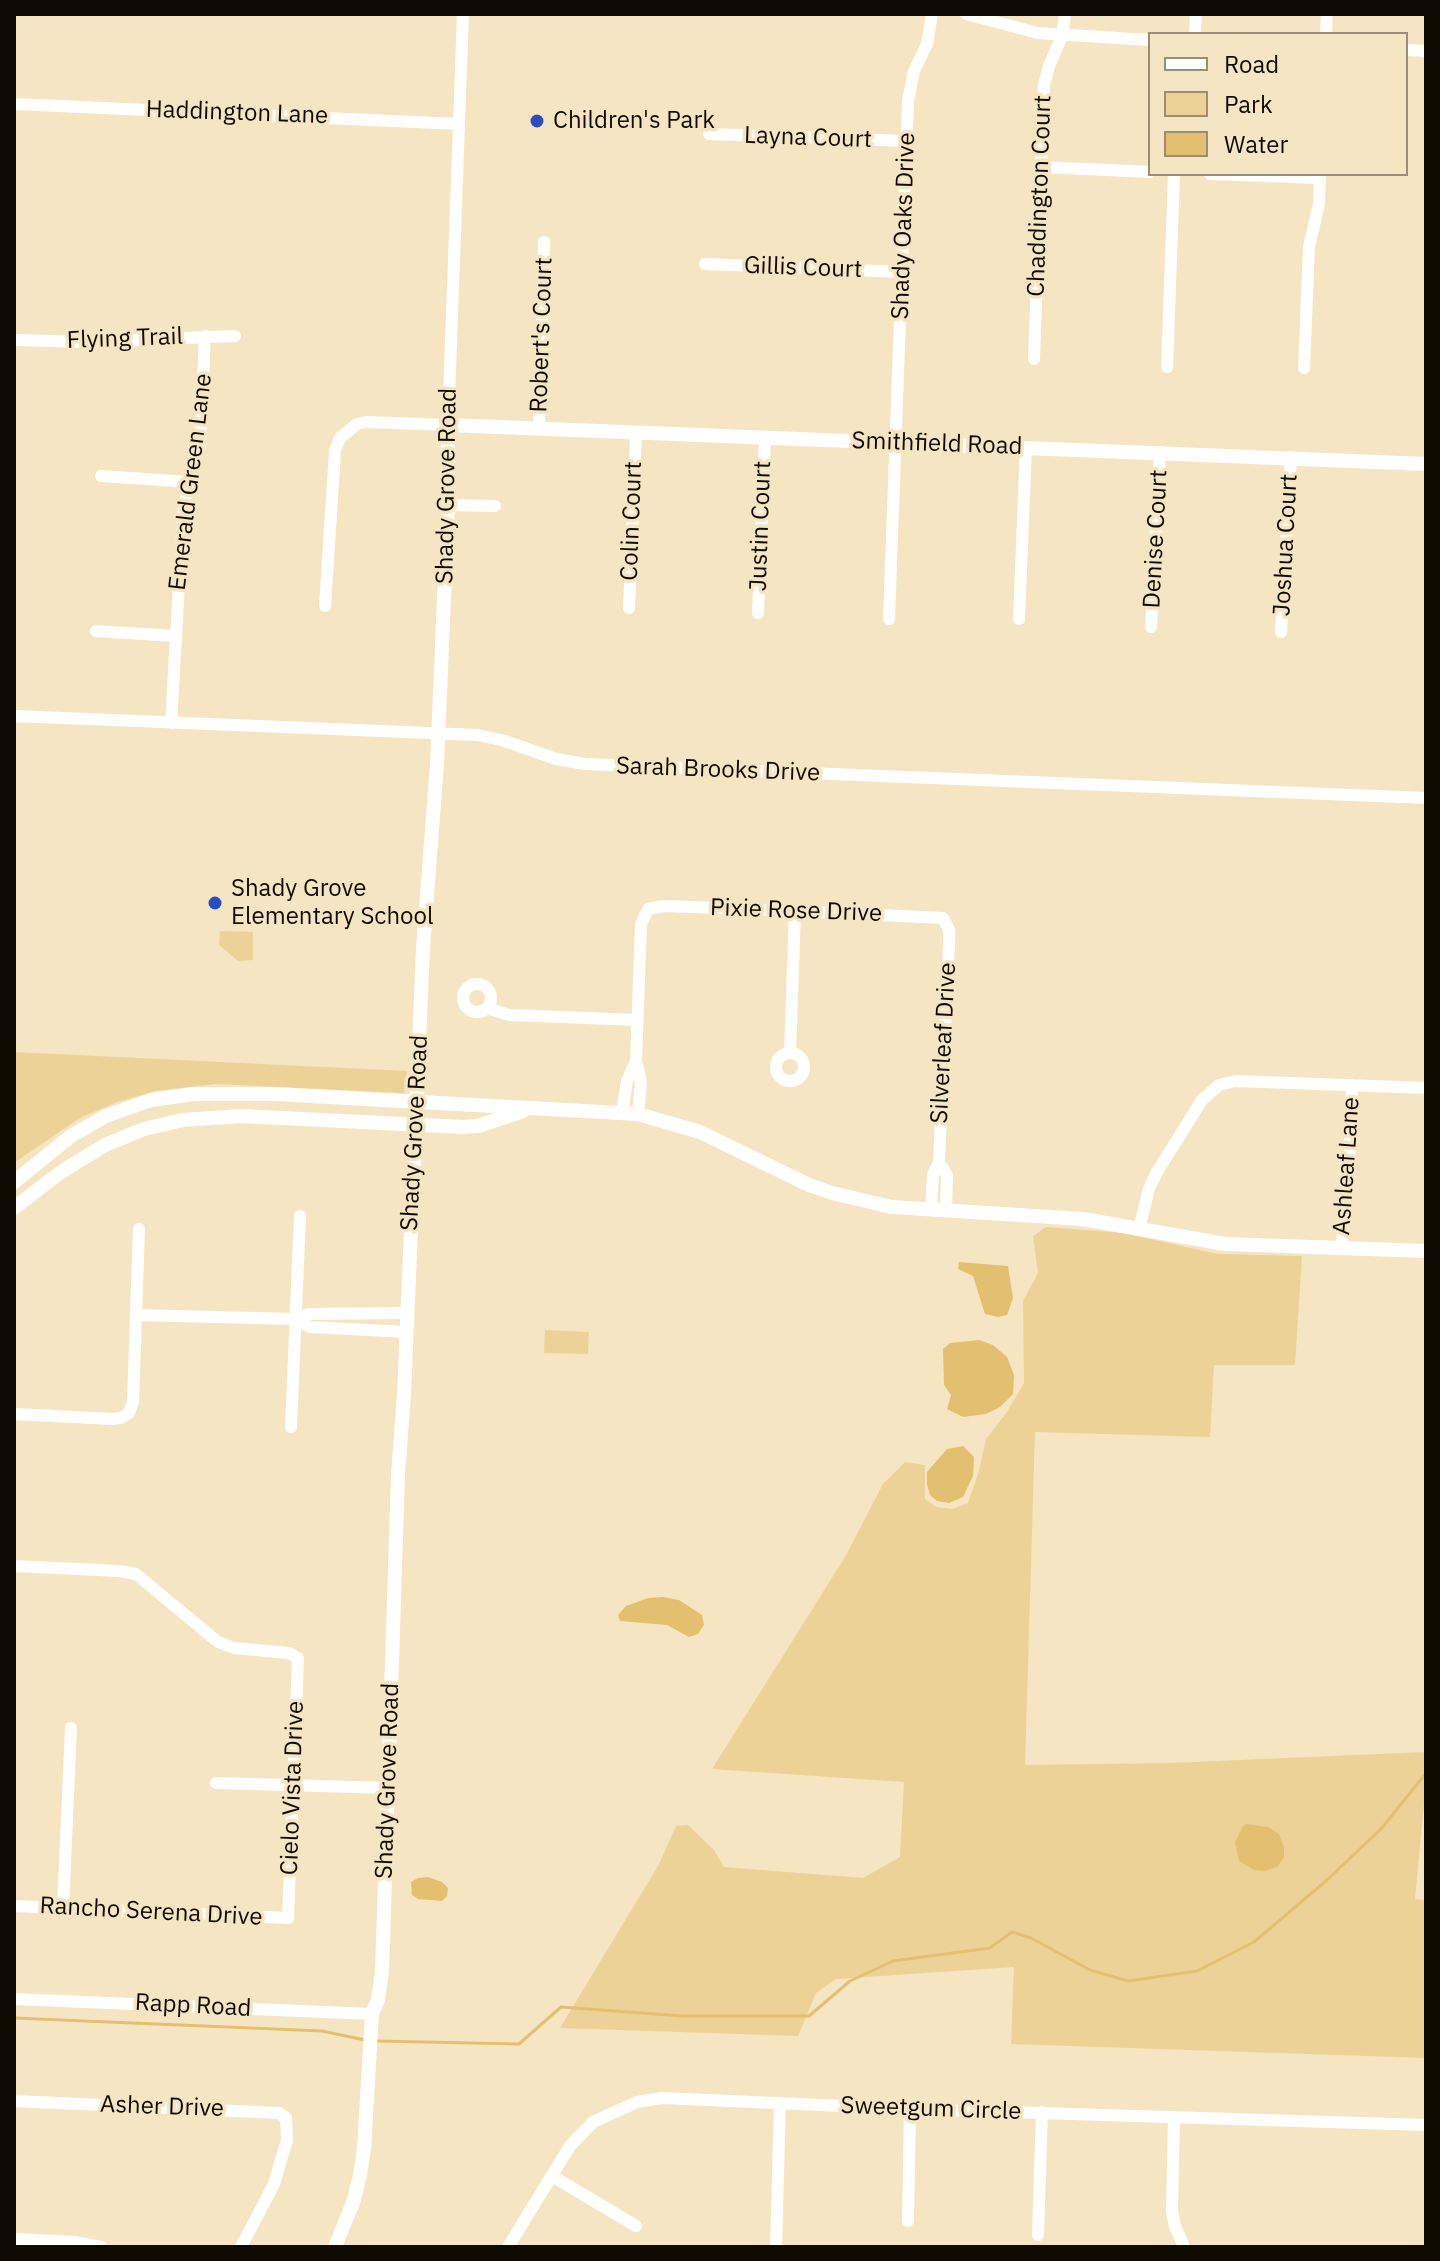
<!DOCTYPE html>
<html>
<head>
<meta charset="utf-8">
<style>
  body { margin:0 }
  #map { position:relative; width:1440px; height:2261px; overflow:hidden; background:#f5e5c2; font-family:"IBM Plex Sans",sans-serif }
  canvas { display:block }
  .frame { position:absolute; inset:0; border:16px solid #100b02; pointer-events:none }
  .legend { position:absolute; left:1148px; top:32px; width:260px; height:144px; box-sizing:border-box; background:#f5e5c2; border:2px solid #998e75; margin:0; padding:10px 14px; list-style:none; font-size:24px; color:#100b02 }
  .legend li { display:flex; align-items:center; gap:16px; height:40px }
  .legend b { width:40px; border:2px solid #998e75 }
</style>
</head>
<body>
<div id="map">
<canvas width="1440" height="2261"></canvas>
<div class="frame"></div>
<ul class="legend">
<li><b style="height:10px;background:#fff"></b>Road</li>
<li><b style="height:22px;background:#edd298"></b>Park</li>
<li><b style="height:22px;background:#e3c070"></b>Water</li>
</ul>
</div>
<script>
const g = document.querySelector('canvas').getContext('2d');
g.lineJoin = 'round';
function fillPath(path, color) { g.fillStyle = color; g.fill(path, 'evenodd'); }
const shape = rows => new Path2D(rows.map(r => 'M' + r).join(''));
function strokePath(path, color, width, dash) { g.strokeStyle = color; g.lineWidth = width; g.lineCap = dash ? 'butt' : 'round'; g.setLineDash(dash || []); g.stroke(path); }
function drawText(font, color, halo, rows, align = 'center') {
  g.font = font + ' "IBM Plex Sans",sans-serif'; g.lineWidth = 7; g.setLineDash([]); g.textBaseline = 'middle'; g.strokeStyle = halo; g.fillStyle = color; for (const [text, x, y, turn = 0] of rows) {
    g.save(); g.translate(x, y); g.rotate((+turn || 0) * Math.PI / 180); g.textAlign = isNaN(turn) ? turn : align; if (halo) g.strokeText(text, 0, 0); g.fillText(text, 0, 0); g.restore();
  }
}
const green = shape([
  [220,931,253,932,253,960,238,961,219,945],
  [14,1052,407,1071,404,1093,215,1084,155,1091,117,1102,80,1118,14,1163],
  [1046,1227,1123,1233,1218,1254,1302,1256,1295,1365,1214,1365,1210,1437,1035,1432,1025,1765,1170,1763,1426,1752,1426,1783,1415,1899,1426,1900,1426,2058,1011,2044,1014,1967,836,1979,816,1993,798,2036,560,2028,658,1866,676,1826,688,1825,714,1850,724,1867,863,1878,900,1857,904,1782,712,1769,845,1557,883,1484,905,1462,925,1465,925,1499,936,1507,952,1509,968,1503,979,1471,986,1439,1007,1412,1024,1383,1023,1301,1038,1273,1033,1236],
  [545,1330,589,1332,588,1354,544,1353]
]);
const water = shape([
  [959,1262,1008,1266,1013,1298,1007,1315,998,1317,985,1314,973,1276,958,1269],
  [979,1340,993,1345,1007,1357,1014,1375,1013,1394,1000,1407,986,1414,963,1417,947,1409,951,1395,944,1385,943,1349,950,1343],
  [963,1446,974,1457,973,1476,963,1497,949,1503,937,1501,930,1495,927,1484,927,1472,947,1449],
  [663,1597,679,1600,702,1615,704,1625,698,1634,689,1637,667,1625,620,1621,618,1615,626,1606,648,1598],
  [1247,1824,1268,1827,1279,1834,1284,1847,1284,1857,1277,1867,1265,1871,1254,1870,1239,1861,1235,1842,1243,1826],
  [428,1877,442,1882,448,1888,447,1896,442,1901,418,1899,412,1895,411,1882,418,1878]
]);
const stream = shape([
  [14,2018,322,2031,365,2040],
  [376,2041,519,2044,561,2007,682,2016,809,2016,850,1981,893,1961,990,1948,1012,1932,1031,1938,1090,1970,1128,1981,1197,1971,1254,1942,1327,1880,1381,1829,1426,1773]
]);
const minor = shape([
  [966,14,1038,33,1150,40],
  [1195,34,1196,14],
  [1326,34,1327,14],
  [1406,50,1426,51],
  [14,104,459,124],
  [709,134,907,141],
  [1041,167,1150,172],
  [1210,174,1320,178],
  [705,264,902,272],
  [14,340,88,342,235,336],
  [1034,359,1044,85,1049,66,1062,36,1065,14],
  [1167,367,1174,174],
  [1304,368,1309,247,1319,204,1320,174],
  [539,429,544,242],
  [101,476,189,482],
  [448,505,495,506],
  [325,606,334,467,335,450,340,438,357,424,366,422,448,425,463,14],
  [629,608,636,433],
  [758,613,765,439],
  [889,619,908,101,914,71,927,44,932,14],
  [1019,619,1026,447],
  [1151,627,1160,452],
  [96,631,175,636],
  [1281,632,1291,457],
  [14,716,478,735,505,741,556,759,585,764,1426,798],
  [171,723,183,515,189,482,200,447,205,336],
  '463 998a14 14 0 1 1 28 0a14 14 0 1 1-28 0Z',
  [487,1008,509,1015,637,1020],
  [790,1053,795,911],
  '776 1067a14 14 0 1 1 28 0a14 14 0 1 1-28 0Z',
  [622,1113,627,1081,636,1061],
  [638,1114,641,1082,636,1061,641,925,648,909,664,906,795,911,943,918,949,930,949,946,939,1163,933,1174,931,1210],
  [939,1163,947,1175,946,1210],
  [1139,1229,1149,1189,1157,1172,1202,1100,1219,1085,1236,1081,1426,1088],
  [1342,1248,1344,1206,1349,1175,1352,1085],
  [136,1315,296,1319,309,1314,407,1313],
  [296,1319,310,1327,406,1332],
  [14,1414,112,1419,121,1418,129,1413,133,1402,139,1229],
  [291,1427,300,1216],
  [14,1566,119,1571,136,1574,218,1642,234,1648,289,1653,298,1658,288,1918,14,1906],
  [216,1783,388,1788],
  [63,1908,71,1728],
  [14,1999,372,2014],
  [14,2101,279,2113,286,2118,287,2140,274,2184,241,2247],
  [1174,2117,1172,2211,1175,2226,1184,2247],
  [552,2176,636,2226],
  [908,2221,910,2109],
  [1038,2235,1042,2112],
  [16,2239,74,2242,101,2247],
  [508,2247,570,2146,593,2122,637,2102,662,2098,910,2109,1426,2125],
  [776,2247,780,2103]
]);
const major = shape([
  [14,1182,71,1136,106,1116,151,1100,194,1094,275,1094,638,1114,700,1132,809,1185,832,1193,892,1207,1083,1219,1225,1244,1426,1251],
  [14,1208,61,1172,105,1145,144,1129,183,1120,241,1116,463,1127,478,1126,523,1111],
  [335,2247,354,2200,360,2175,364,2149,372,2014,378,2000,382,1972,398,1475,404,1394,423,948,437,764,448,505,448,425,1426,464]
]);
const markers = [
  [537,121,8,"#2b4ebd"],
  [215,903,8,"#2b4ebd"]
];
const streetNames = [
  ["Haddington Lane",237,113,2],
  ["Layna Court",808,138,2],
  ["Chaddington Court",1040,196,-88],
  ["Shady Oaks Drive",904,226,-88],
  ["Gillis Court",803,268,2],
  ["Robert's Court",542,335,-88],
  ["Flying Trail",125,339,-2],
  ["Smithfield Road",937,444,2],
  ["Emerald Green Lane",191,482,-83],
  ["Shady Grove Road",447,486,-89],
  ["Colin Court",632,521,-88],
  ["Justin Court",761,526,-88],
  ["Denise Court",1156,539,-87],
  ["Joshua Court",1286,545,-87],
  ["Sarah Brooks Drive",718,770,2],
  ["Pixie Rose Drive",796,911,2],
  ["Silverleaf Drive",944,1043,-87],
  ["Shady Grove Road",415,1133,-87],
  ["Ashleaf Lane",1347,1166,-86],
  ["Shady Grove Road",388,1781,-88],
  ["Cielo Vista Drive",293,1788,-88],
  ["Rancho Serena Drive",151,1912,3],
  ["Rapp Road",193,2006,3],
  ["Asher Drive",162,2107,2],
  ["Sweetgum Circle",931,2109,2]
];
const poiNames = [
  ["Children's Park",553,121],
  ["Shady Grove",231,889],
  ["Elementary School",231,917]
];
fillPath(green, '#edd298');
fillPath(water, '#e3c070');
strokePath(stream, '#e3c070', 3);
strokePath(minor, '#fff', 12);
strokePath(major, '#fff', 14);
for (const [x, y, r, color] of markers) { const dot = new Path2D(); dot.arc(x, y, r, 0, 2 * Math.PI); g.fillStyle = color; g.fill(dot); strokePath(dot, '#f5e5c2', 3); }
drawText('24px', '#100b02', '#f5e5c2', streetNames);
drawText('24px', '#100b02', '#f5e5c2', poiNames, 'left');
</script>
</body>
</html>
